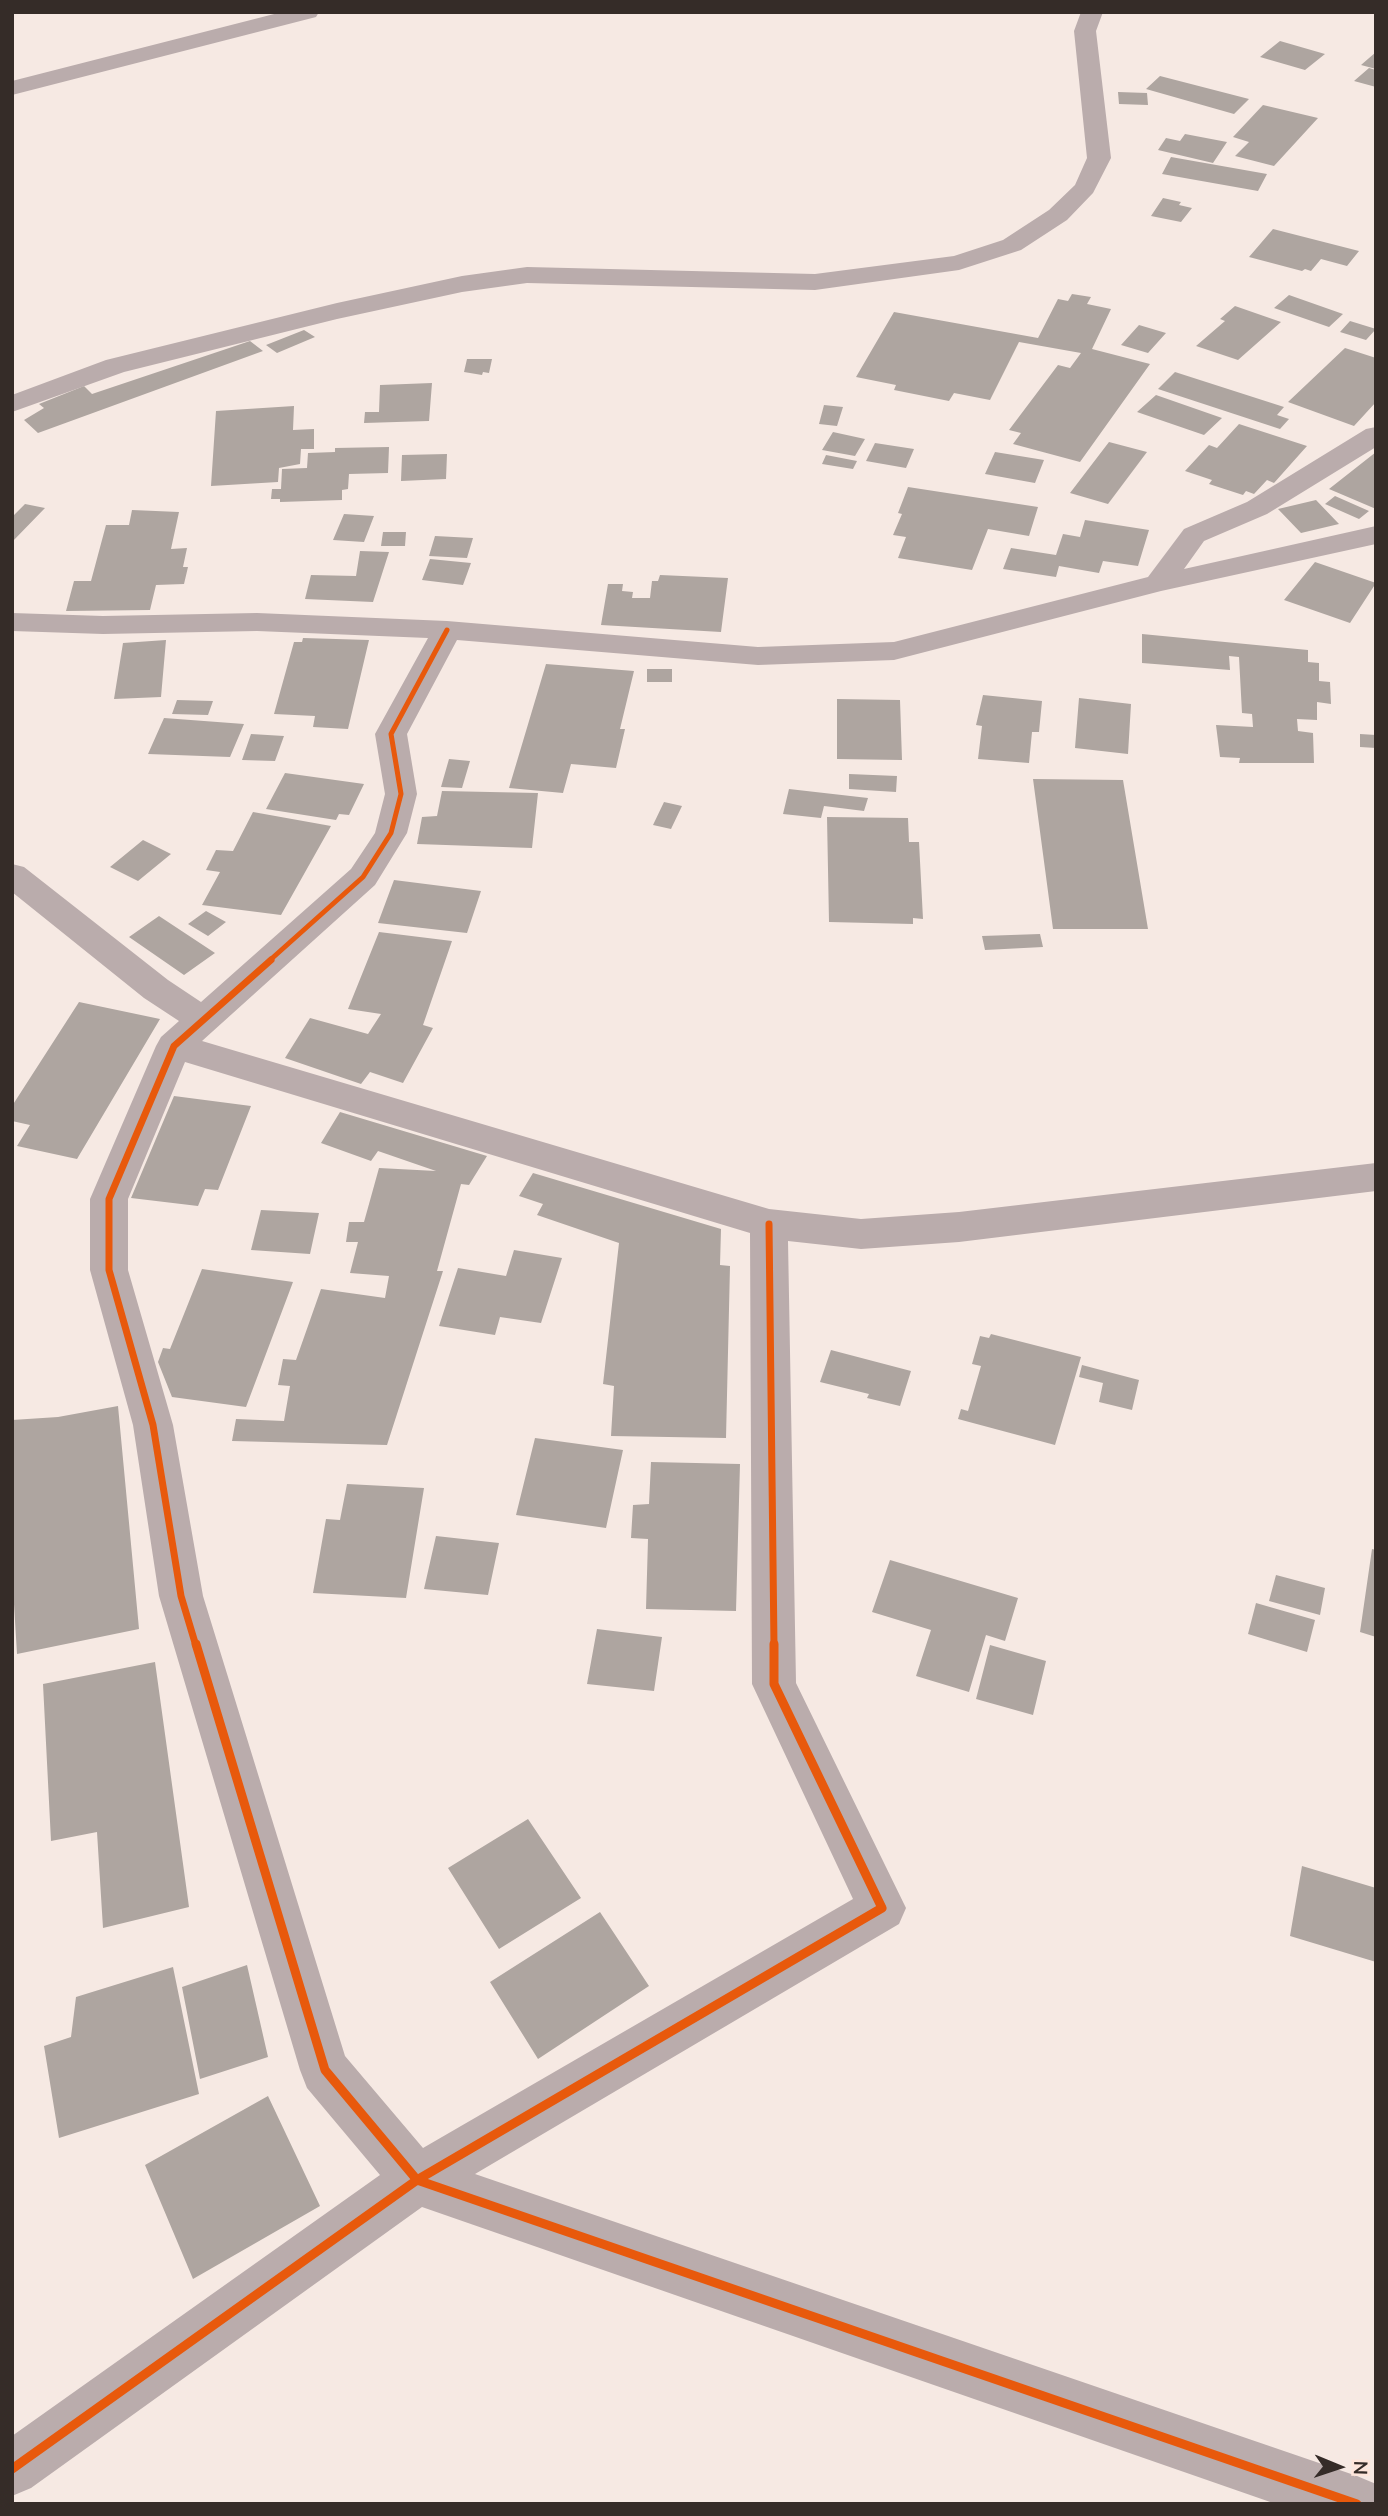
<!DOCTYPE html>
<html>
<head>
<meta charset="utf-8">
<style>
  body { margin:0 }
  #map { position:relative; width:1388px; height:2516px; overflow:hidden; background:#f6e9e3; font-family:"Nunito Sans",sans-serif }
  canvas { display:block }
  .frame { position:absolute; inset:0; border:14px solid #352c28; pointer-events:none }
  .north { position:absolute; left:1304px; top:2432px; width:70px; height:70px; -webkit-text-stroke:5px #fee6db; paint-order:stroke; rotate:92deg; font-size:19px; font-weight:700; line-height:28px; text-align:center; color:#352c28 }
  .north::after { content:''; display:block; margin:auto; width:24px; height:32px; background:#352c28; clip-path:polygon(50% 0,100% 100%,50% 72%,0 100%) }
</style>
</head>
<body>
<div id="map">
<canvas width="1388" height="2516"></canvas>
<div class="frame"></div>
<div class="north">N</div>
</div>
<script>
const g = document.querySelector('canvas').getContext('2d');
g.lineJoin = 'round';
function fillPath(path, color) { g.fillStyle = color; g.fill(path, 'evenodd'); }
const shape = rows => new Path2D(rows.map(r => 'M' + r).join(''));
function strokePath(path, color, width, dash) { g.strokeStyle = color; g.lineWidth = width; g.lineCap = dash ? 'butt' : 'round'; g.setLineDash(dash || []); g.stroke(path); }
const building = shape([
  [1280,41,1325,54,1305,70,1260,57],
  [1376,52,1376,69,1361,65],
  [1369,68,1376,70,1376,87,1354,81],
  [1160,76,1249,99,1234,114,1146,89],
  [1118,92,1147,93,1148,105,1119,104],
  [1263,105,1318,118,1274,166,1235,156,1249,142,1233,137],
  [1185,134,1227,142,1213,163,1158,150,1166,138,1180,141],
  [1171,157,1267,174,1258,191,1162,174],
  [1163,198,1181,202,1179,205,1192,208,1181,222,1151,216],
  [1273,229,1359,251,1347,266,1321,259,1311,271,1305,269,1302,271,1249,257],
  [1072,294,1091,297,1087,304,1111,309,1092,349,1150,364,1080,462,1013,444,1021,433,1009,430,1058,365,1070,368,1081,353,1019,342,990,400,954,393,949,401,894,390,896,385,856,377,894,312,1038,338,1058,299,1068,301],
  [1289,295,1343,314,1329,327,1274,308],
  [1235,306,1281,322,1238,360,1196,346,1225,321,1220,319],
  [1350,321,1376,329,1366,340,1340,332],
  [1139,325,1166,333,1148,353,1121,345],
  [304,330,315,337,277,353,266,345],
  [250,341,263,351,38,433,24,420,44,408,39,404,84,386,92,394],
  [1345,348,1376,358,1376,402,1354,426,1288,402],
  [467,359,492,359,489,373,483,372,482,375,464,372],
  [1175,372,1284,407,1277,415,1289,419,1280,429,1158,389],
  [432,383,429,421,364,423,365,412,379,412,380,385],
  [1156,395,1222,418,1204,435,1137,412],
  [824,405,843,407,837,426,819,424],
  [294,406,293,430,314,429,314,449,301,449,300,464,279,468,278,482,211,486,216,411],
  [1239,424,1307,446,1274,483,1267,480,1254,494,1246,491,1243,495,1209,484,1212,480,1185,471,1209,445,1217,448],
  [833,432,865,439,855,456,822,450],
  [1109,442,1147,452,1108,504,1070,493],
  [875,443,914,449,906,468,866,461],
  [389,447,388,473,349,474,348,489,342,490,342,500,280,502,280,499,271,499,272,489,281,489,282,469,307,468,308,453,335,452,335,448],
  [995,452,1044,460,1035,483,985,474],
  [1376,452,1376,509,1329,489],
  [447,454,446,479,401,481,402,455],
  [826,455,857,461,853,469,822,464],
  [908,487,1038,507,1029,536,988,529,972,570,898,558,906,537,893,535,902,514,898,513],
  [1335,496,1369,511,1359,519,1325,504],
  [1316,500,1339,524,1301,533,1278,509],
  [25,504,45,508,12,542,12,517],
  [132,510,179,512,171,549,187,548,183,567,188,567,184,584,156,585,150,610,66,611,74,581,91,581,106,525,129,525],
  [344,514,374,516,364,542,333,540],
  [1085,520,1149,530,1138,566,1103,561,1099,573,1059,566,1056,577,1003,569,1011,548,1056,555,1063,534,1080,537],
  [383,532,406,532,405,546,381,546],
  [435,536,473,538,467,558,429,556],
  [360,551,389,552,373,602,305,599,311,575,356,576],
  [430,559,471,563,463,585,422,580],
  [1315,562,1376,583,1350,623,1284,600],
  [660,575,728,578,721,632,601,625,608,584,623,584,622,591,633,592,632,598,650,598,652,581,658,581],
  [1142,634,1308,650,1308,662,1319,663,1319,681,1330,682,1331,704,1317,702,1317,720,1297,719,1298,731,1313,733,1314,763,1239,763,1240,758,1220,757,1216,725,1253,727,1252,714,1242,713,1239,657,1229,656,1230,670,1142,663],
  [303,638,369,640,348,729,313,727,315,716,274,714,294,642,302,642],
  [166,640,161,697,114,699,123,643],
  [546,664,634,671,620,729,625,729,616,768,571,764,563,793,509,788],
  [647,669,672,669,672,682,647,682],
  [983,695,1042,701,1039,732,1032,732,1029,763,978,759,982,726,976,725],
  [1079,698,1131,704,1128,754,1075,748],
  [837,699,900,700,902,760,837,759],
  [177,700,213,701,208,715,172,714],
  [164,718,244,724,230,757,148,754],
  [251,734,284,736,275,761,242,760],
  [1360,734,1376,735,1376,748,1360,747],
  [449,759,470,761,462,788,441,787],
  [285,773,364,784,349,815,339,814,336,820,266,809],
  [849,774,897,776,896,792,849,789],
  [1033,779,1123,780,1148,929,1053,929],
  [789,789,868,798,864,811,824,806,821,818,783,814],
  [442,791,538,793,532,848,417,844,422,817,437,816],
  [664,802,682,806,671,829,653,825],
  [253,812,331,826,281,915,202,905,220,872,206,870,216,850,233,851],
  [827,817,908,818,909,842,919,842,923,919,913,918,913,924,829,922],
  [143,840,171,854,138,881,110,867],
  [394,880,481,891,467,933,378,923],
  [206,911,226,922,208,936,188,924],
  [159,916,215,953,184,975,129,937],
  [379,932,452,941,423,1025,433,1028,403,1083,370,1072,361,1084,285,1058,310,1018,368,1034,381,1014,348,1009],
  [1040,934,1043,947,985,950,982,936],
  [79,1002,160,1019,77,1159,17,1146,30,1125,12,1121,12,1106],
  [174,1096,251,1106,218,1190,205,1189,198,1206,131,1198],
  [340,1112,487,1156,469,1185,461,1184,437,1271,443,1271,387,1445,232,1441,236,1419,284,1421,290,1386,278,1385,283,1359,296,1360,321,1289,385,1298,389,1276,350,1273,358,1242,346,1242,349,1222,364,1222,379,1168,436,1171,378,1151,371,1161,321,1143],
  [533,1173,721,1229,720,1265,730,1266,726,1438,611,1436,614,1386,603,1384,619,1243,537,1215,543,1204,519,1196],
  [261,1210,319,1213,310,1254,251,1250],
  [514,1250,562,1258,541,1323,500,1317,495,1335,439,1326,458,1268,506,1276],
  [202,1269,293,1282,246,1407,172,1397,158,1362,163,1348,170,1349],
  [991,1334,1081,1357,1055,1445,958,1419,961,1409,968,1411,981,1366,972,1364,980,1336,989,1338],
  [831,1350,911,1371,900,1406,867,1398,869,1394,820,1382],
  [1082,1365,1139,1380,1132,1410,1099,1402,1103,1383,1079,1377],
  [118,1406,139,1629,17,1654,12,1571,12,1420,58,1417],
  [535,1438,623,1450,606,1528,516,1515],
  [651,1462,740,1464,736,1611,646,1609,648,1539,631,1538,633,1505,649,1504],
  [347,1484,424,1488,406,1598,313,1593,326,1519,340,1520],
  [436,1536,499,1543,488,1595,424,1589],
  [1372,1549,1376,1550,1376,1637,1360,1632],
  [890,1560,1018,1598,1005,1641,986,1635,969,1692,916,1676,931,1630,872,1612],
  [1276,1575,1325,1588,1320,1615,1269,1601],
  [1256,1603,1315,1620,1307,1652,1248,1634],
  [597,1629,662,1637,654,1691,587,1684],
  [990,1645,1046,1661,1033,1715,976,1699],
  [155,1662,189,1907,103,1928,97,1832,51,1841,43,1684],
  [528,1819,581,1898,499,1949,448,1868],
  [1302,1866,1376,1888,1376,1962,1290,1936],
  [600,1912,649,1986,538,2059,490,1982],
  [247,1965,268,2057,200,2079,182,1987],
  [173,1967,199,2094,59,2138,44,2046,71,2037,76,1997],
  [268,2096,320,2206,193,2279,145,2165]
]);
const minor = shape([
  [282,12,319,12,316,17,12,95,12,81,282,12],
  [1081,12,1103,12,1096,31,1111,158,1093,193,1067,220,1021,250,959,270,815,290,527,283,462,292,337,319,124,372,12,412,12,395,106,360,337,303,462,276,527,267,815,274,954,256,1003,240,1049,210,1075,185,1087,158,1074,31,1081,12],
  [1376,427,1376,447,1267,514,1204,541,1184,569,1376,526,1376,544,1161,591,894,660,758,665,457,640,407,734,417,794,407,833,375,885,202,1041,769,1209,861,1219,959,1212,1376,1163,1376,1191,959,1242,861,1249,788,1241,796,1683,906,1908,899,1924,475,2174,1357,2476,1376,2484,1376,2504,1276,2504,422,2207,31,2488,12,2496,12,2436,380,2175,307,2088,300,2070,159,1596,133,1425,90,1270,90,1199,156,1046,161,1037,179,1021,144,998,12,892,12,864,24,867,168,980,201,1002,351,869,375,833,385,794,375,734,428,638,257,631,103,634,12,631,12,613,103,616,257,613,447,621,758,647,894,642,1148,577,1184,529,1247,502,1366,429,1376,427],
  [185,1062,750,1233,752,1684,853,1899,423,2148,345,2056,203,1596,173,1425,128,1270,128,1199,185,1062]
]);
const cyclewayFar2 = shape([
  [269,961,363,877,391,833,401,794,391,734,447,630]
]);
const cyclewayFar1 = shape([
  [769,1224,774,1646],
  [196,1646,181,1596,153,1425,109,1270,109,1199,174,1046,271,960]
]);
const cycleway = shape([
  [196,1644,325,2070,417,2180,1357,2504],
  [12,2469,417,2180,882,1908,774,1684,774,1644]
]);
fillPath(building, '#aea5a0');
fillPath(minor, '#baacac');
strokePath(cyclewayFar2, '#e8590c', 5);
strokePath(cyclewayFar1, '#e8590c', 7);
strokePath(cycleway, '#e8590c', 9);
</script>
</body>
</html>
